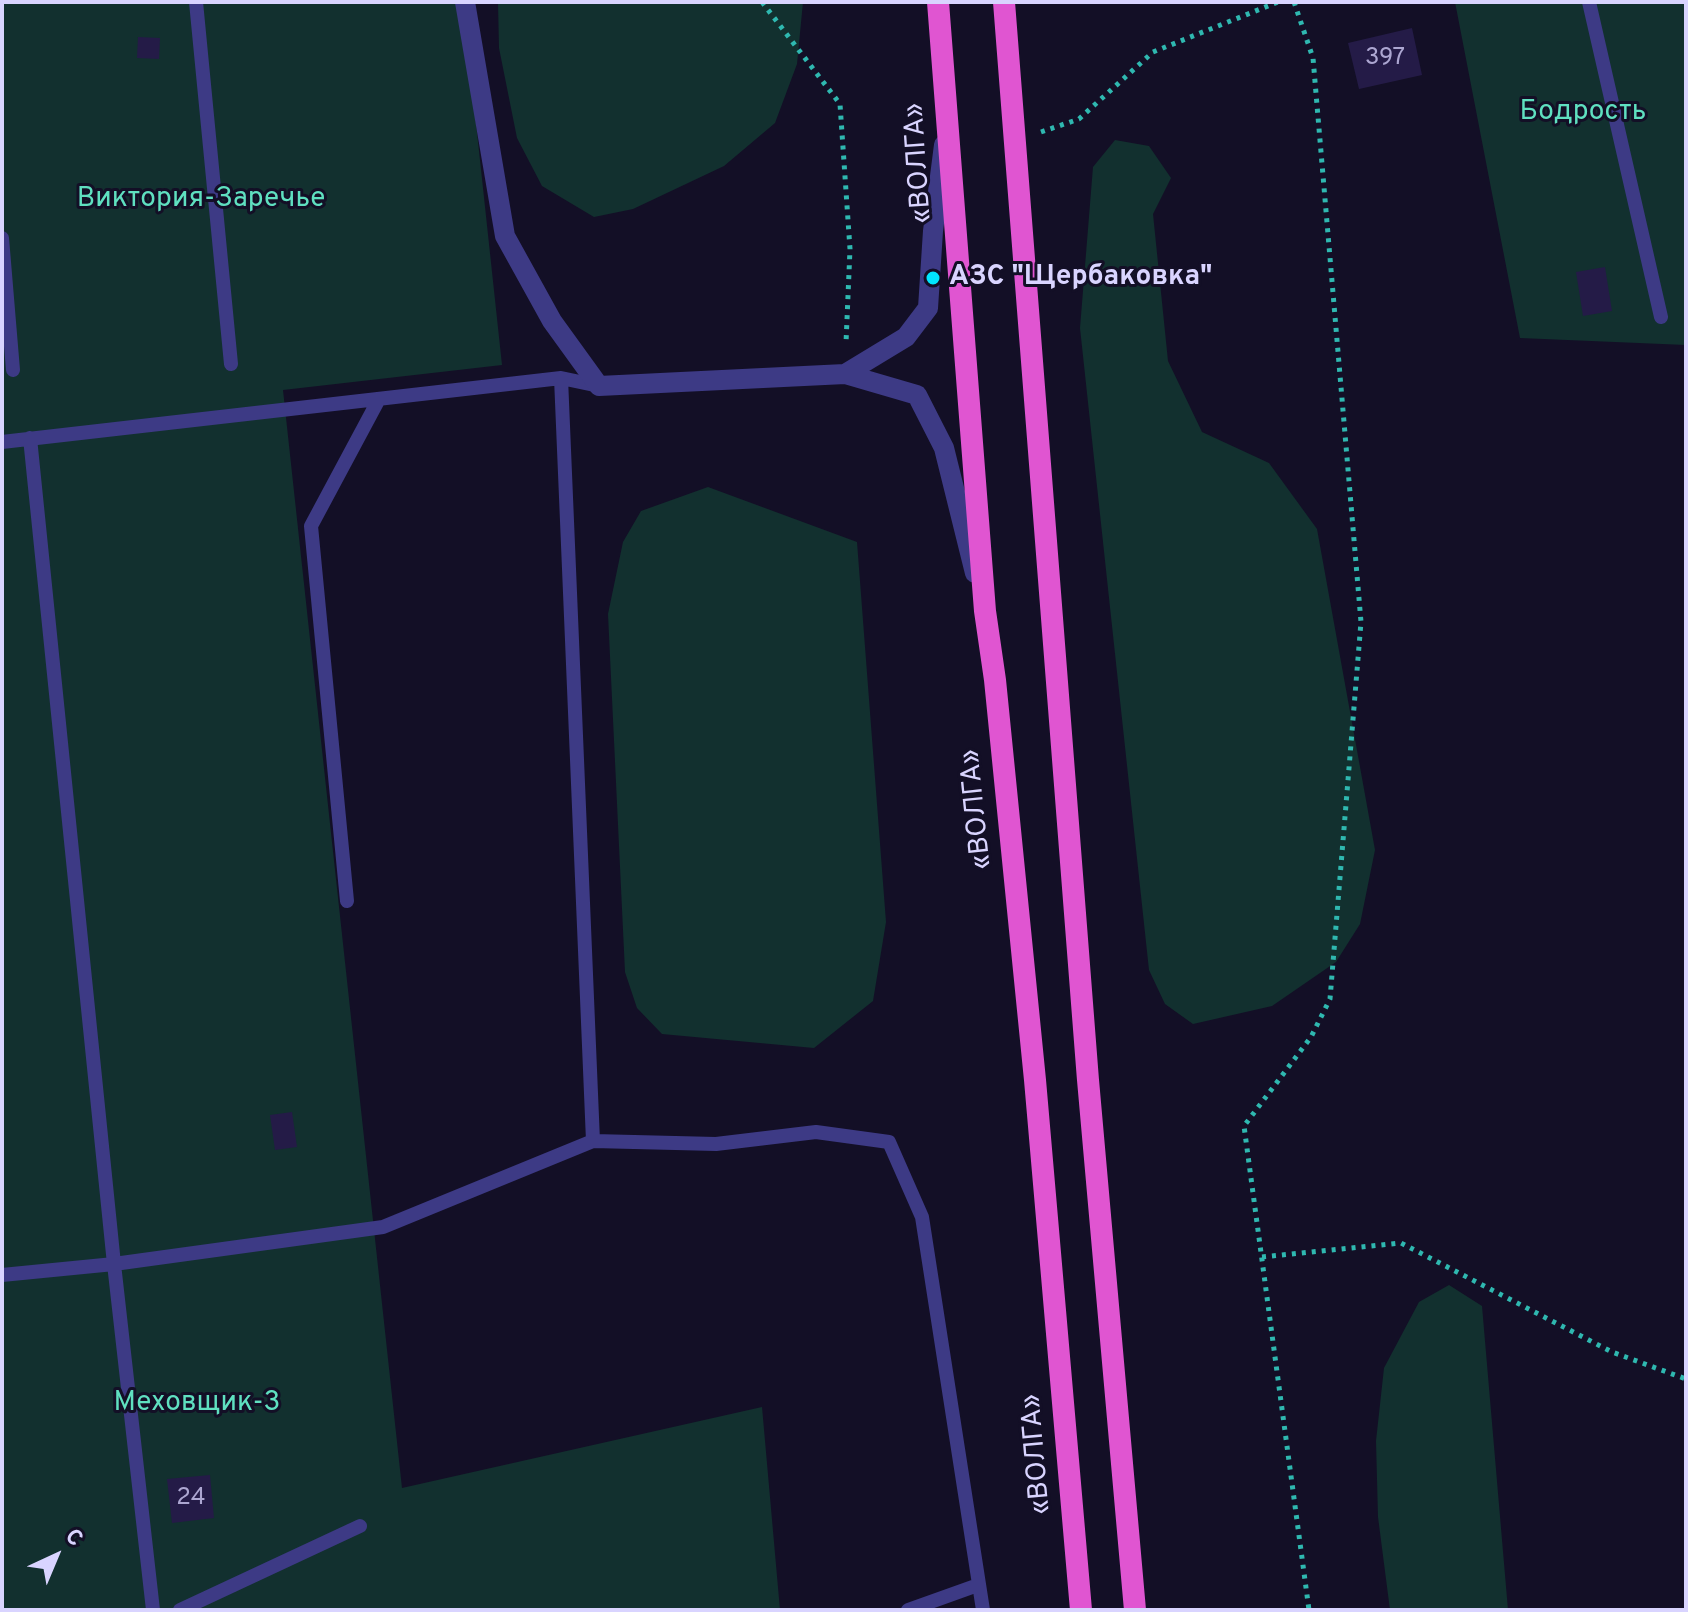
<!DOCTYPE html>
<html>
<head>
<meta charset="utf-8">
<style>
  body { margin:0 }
  #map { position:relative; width:1688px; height:1612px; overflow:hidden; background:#130f26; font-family:Overpass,sans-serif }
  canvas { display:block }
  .frame { position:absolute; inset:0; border:4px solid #d9d4ff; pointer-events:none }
  .north { position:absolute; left:16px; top:1516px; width:80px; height:80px; -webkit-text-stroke:6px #130f26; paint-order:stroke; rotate:44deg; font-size:22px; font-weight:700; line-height:32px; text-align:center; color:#d9d4ff }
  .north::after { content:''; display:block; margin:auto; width:28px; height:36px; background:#d9d4ff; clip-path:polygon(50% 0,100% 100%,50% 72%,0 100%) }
</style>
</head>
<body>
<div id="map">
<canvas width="1688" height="1612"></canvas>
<div class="frame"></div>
<div class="north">С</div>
</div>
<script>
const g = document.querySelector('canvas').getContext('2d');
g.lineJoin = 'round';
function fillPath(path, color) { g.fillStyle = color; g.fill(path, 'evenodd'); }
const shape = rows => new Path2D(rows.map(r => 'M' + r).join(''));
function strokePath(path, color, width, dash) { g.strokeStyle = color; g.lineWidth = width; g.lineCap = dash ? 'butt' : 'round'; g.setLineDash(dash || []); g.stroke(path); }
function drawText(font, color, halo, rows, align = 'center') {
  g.font = font + ' Overpass,sans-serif'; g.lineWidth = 6; g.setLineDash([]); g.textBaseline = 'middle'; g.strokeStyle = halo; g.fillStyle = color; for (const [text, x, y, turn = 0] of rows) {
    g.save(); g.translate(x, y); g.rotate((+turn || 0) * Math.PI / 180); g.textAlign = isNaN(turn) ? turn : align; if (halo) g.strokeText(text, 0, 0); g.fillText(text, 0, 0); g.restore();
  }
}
const green = shape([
  [2,2,463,2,502,365,283,390,402,1488,762,1407,780,1610,2,1610],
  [498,2,803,2,797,64,775,123,724,166,633,209,594,217,542,186,517,138,499,48],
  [1455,2,1686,2,1686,345,1520,338],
  [1115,140,1149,146,1171,178,1153,214,1168,361,1202,432,1269,463,1317,529,1375,850,1360,924,1336,962,1272,1006,1193,1024,1165,1004,1149,970,1080,328,1093,167],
  [708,487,857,542,886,922,873,1001,814,1048,662,1034,637,1008,625,972,608,614,623,542,641,511],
  [1449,1285,1482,1306,1508,1610,1390,1610,1378,1517,1376,1441,1384,1368,1419,1302]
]);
const building = shape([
  [1412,28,1422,75,1359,89,1348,43],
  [138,37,160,38,159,59,137,58],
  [1605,267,1612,311,1583,316,1576,272],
  [292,1112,297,1147,275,1150,270,1115],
  [210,1475,214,1518,172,1523,167,1479]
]);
const path = shape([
  [762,2,840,104,850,249,846,343],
  [1294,2,1313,58,1361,622,1330,999,1311,1037,1244,1126,1309,1610],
  [1041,132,1079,119,1153,52,1278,2],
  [1262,1257,1401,1243,1612,1352,1686,1379]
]);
const service = shape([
  [196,2,231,364],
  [1589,2,1661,317],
  [2,238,13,370],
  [30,438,114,1264,153,1610],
  [2,442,561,378,599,386],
  [347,901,311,526,379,399],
  [593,1141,716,1144,816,1132,889,1142,922,1217,983,1610],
  [2,1275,114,1264,383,1227,593,1141,561,378],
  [180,1610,360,1526],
  [908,1610,978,1585]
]);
const minor = shape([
  [465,2,505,236,552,321,599,386,845,374,917,395,944,448,975,573],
  [845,374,906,337,928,308,933,231,944,145]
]);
const trunk = shape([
  [938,2,985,611,995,680,1035,1080,1081,1610],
  [1004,2,1088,1080,1135,1610]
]);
const markers = [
  [933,278,8,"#00e5ff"]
];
const numberNames = [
  ["397",1385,59],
  ["24",191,1499]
];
const parkNames = [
  ["Бодрость",1583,113],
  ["Виктория-Заречье",201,200],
  ["Меховщик-3",197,1404]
];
const streetNames = [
  ["«ВОЛГА»",920,163,-94],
  ["«ВОЛГА»",978,809,-96],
  ["«ВОЛГА»",1038,1454,-95]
];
const poiNames = [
  ["АЗС \"Щербаковка\"",949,278]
];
fillPath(green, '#12302f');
fillPath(building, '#241b47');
strokePath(path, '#2fb8b0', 5, [4, 6]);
strokePath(service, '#3d3a85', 14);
strokePath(minor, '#3d3a85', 20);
strokePath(trunk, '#e055d1', 22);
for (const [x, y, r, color] of markers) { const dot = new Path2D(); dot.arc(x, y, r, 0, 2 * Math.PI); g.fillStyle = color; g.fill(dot); strokePath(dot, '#130f26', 3); }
drawText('24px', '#aca6d1', null, numberNames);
drawText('28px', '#5fe0c0', '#130f26', parkNames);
drawText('28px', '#d9d4ff', '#130f26', streetNames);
drawText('bold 28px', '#d9d4ff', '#130f26', poiNames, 'left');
</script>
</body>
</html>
